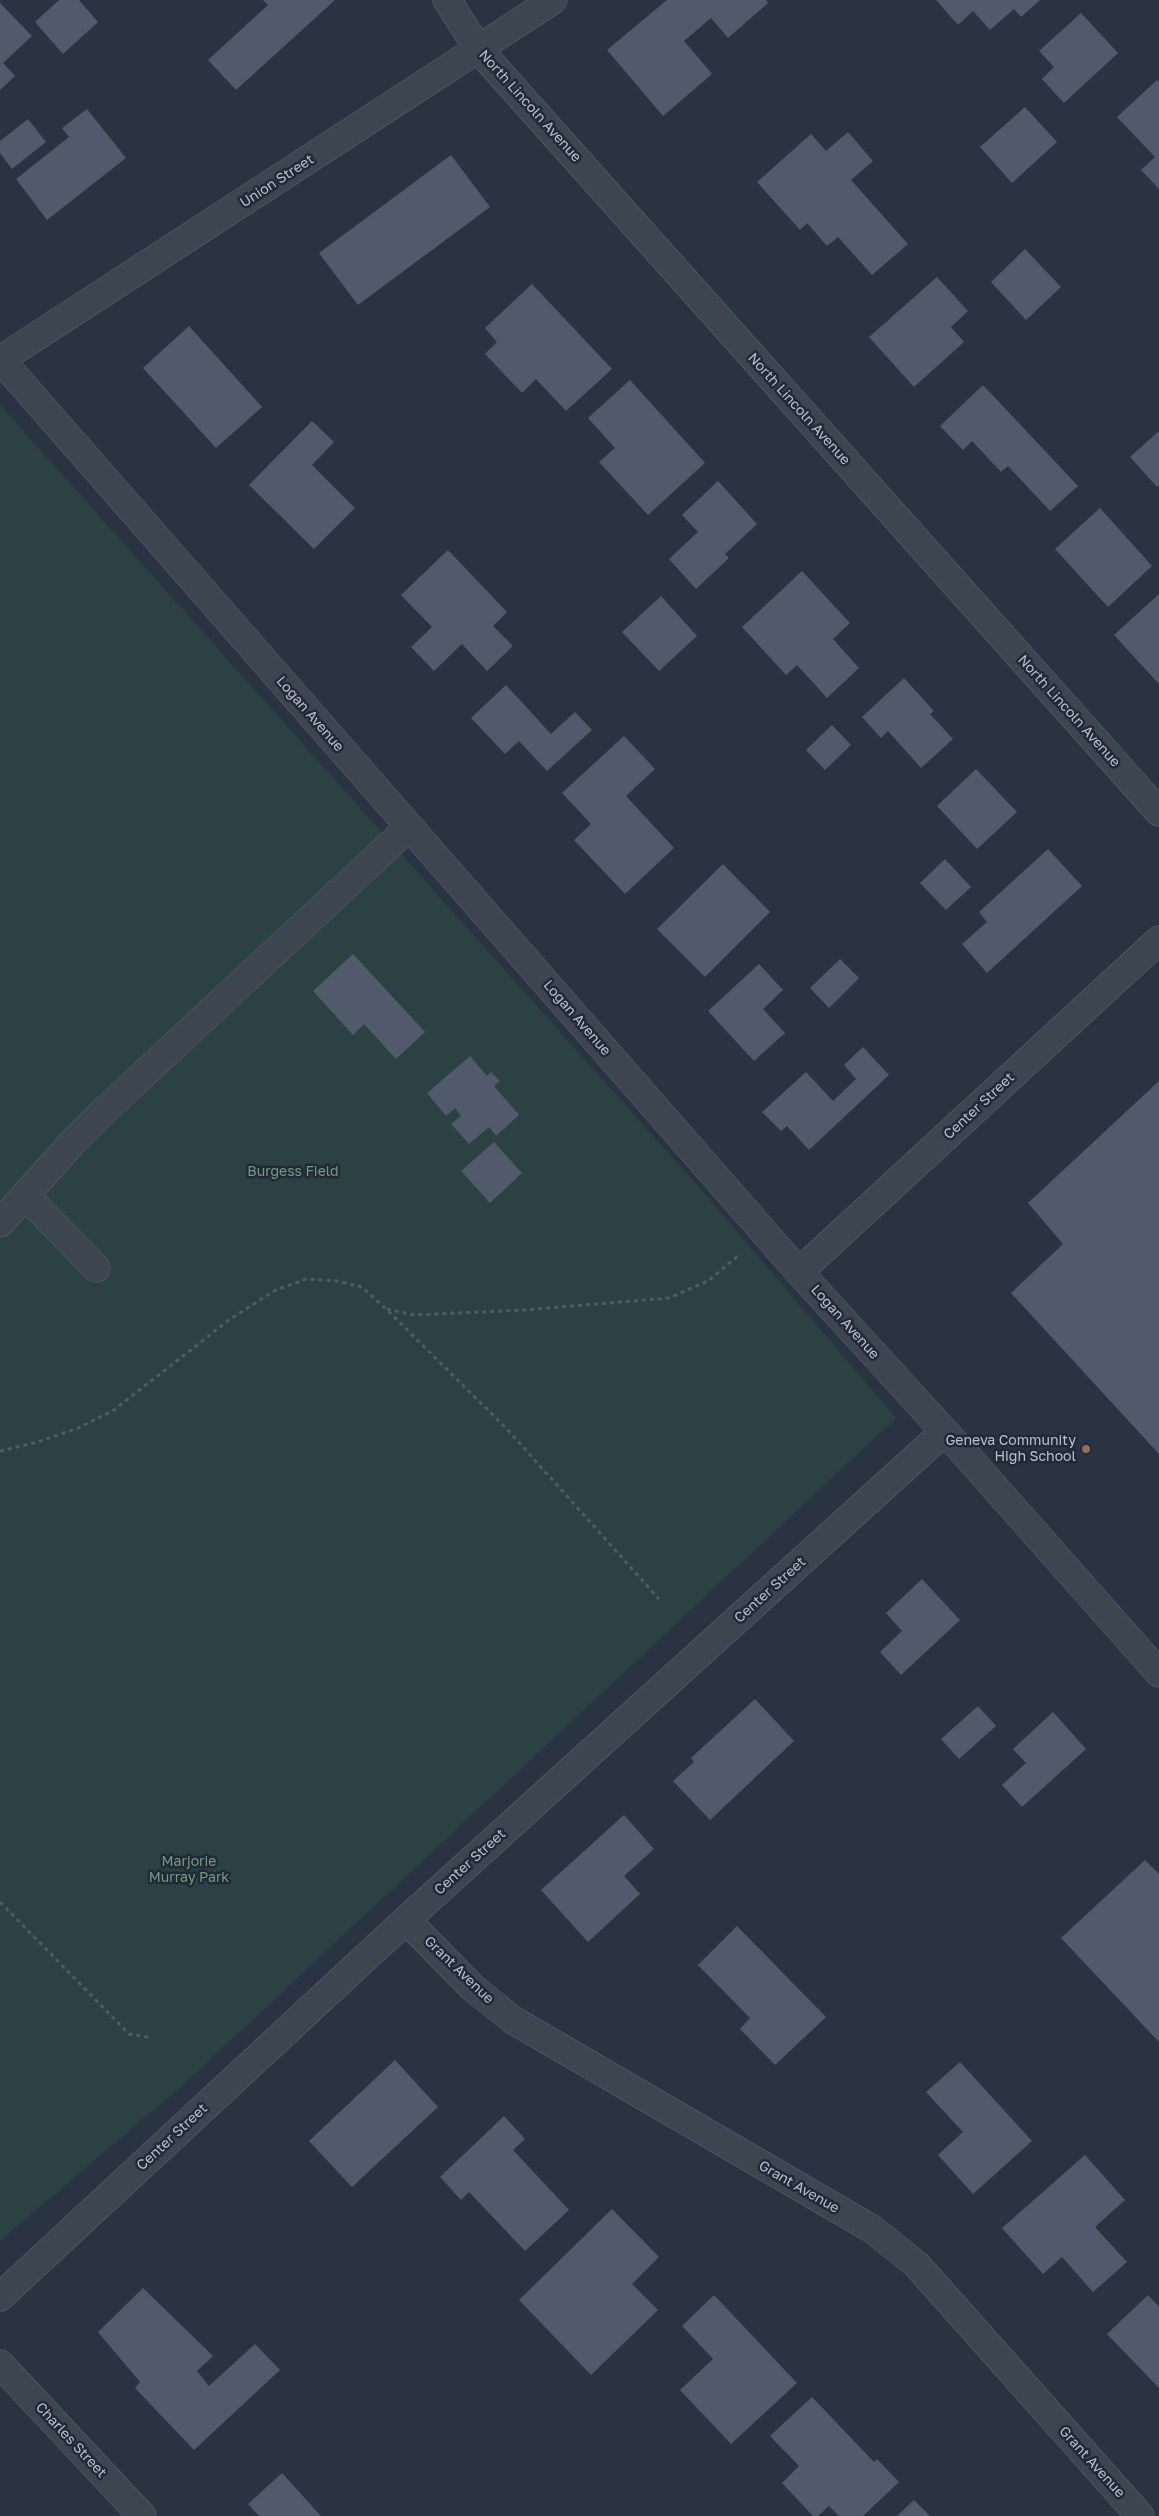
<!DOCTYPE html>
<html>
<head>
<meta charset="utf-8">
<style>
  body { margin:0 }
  canvas { display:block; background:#293342 }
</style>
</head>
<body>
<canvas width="1159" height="2516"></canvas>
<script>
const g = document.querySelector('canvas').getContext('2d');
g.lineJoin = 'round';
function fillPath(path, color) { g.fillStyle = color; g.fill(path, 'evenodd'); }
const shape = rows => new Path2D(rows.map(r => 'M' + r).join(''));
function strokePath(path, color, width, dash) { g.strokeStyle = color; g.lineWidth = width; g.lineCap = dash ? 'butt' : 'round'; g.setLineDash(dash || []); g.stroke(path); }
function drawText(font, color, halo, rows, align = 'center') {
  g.font = font + ' "Golos Text",sans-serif'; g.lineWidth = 5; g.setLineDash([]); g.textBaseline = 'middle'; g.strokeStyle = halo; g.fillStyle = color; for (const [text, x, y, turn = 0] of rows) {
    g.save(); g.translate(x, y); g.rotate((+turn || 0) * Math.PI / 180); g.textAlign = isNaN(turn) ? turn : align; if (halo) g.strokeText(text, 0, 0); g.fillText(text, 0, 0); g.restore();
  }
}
const green = shape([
  [0,405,704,1193,896,1418,183,2085,0,2241]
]);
const building = shape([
  [59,0,79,0,98,22,63,54,35,22],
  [263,0,335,0,236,90,208,60,268,5],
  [667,0,766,0,768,3,728,38,711,18,684,41,712,74,663,116,607,50],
  [936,0,1040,0,1021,17,1014,9,990,30,973,11,958,25],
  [0,3,32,36,3,63,15,76,0,90],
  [1081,13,1118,53,1064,103,1042,79,1054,67,1039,51],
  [1157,80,1159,82,1159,189,1141,170,1155,157,1117,117],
  [1025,107,1057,142,1012,183,980,147],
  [87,109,126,158,47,220,16,179,69,137,62,128],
  [28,119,46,142,12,169,0,153,0,141],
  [848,132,873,161,851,180,908,244,872,275,838,237,827,246,807,223,800,230,757,182,811,134,826,151],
  [451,155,490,207,358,305,319,253],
  [1025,249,1061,287,1026,320,991,282],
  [937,277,968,311,951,327,964,342,914,387,869,337],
  [532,284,612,369,566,411,536,379,522,393,485,354,497,342,485,328],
  [189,326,262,407,216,448,143,368],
  [630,380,705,463,648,515,599,462,615,448,588,418],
  [983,385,1078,486,1050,511,1008,466,1001,472,972,441,963,450,940,426],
  [312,421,334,442,312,465,355,508,314,549,249,485],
  [1159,431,1159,485,1157,487,1130,457],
  [718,481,757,524,725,554,729,558,696,589,669,559,698,532,682,515],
  [1100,508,1152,566,1108,607,1055,549],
  [448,550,507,612,493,626,513,646,487,671,462,644,434,671,411,647,432,627,401,595],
  [802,571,850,623,833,639,859,668,827,698,797,665,786,675,742,627],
  [1159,594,1159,684,1114,635],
  [661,596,697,636,659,671,622,632],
  [904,678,934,711,930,714,953,739,921,768,888,731,881,738,862,717],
  [506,685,551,734,575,712,592,730,547,771,519,741,505,754,471,718],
  [832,725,851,745,825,770,806,750],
  [624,736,655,769,626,796,674,848,625,894,574,840,591,824,562,793],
  [976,769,1017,812,977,849,937,806],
  [1048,849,1082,886,987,973,962,944,987,922,979,912],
  [945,859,971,887,946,910,920,883],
  [723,864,770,912,705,977,657,929],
  [353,954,425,1032,396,1059,364,1024,353,1035,313,991],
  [840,959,859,978,829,1008,810,988],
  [759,964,783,990,763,1009,785,1033,754,1061,708,1011],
  [863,1047,889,1075,809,1150,787,1126,781,1131,762,1112,806,1072,833,1101,856,1079,844,1065],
  [470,1056,487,1076,491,1072,500,1081,494,1086,519,1115,496,1136,489,1127,469,1144,451,1124,461,1116,455,1108,446,1116,427,1093],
  [1159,1081,1159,1454,1011,1293,1063,1244,1028,1203],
  [494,1142,522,1173,490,1203,461,1171],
  [922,1579,960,1620,901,1675,880,1652,902,1631,886,1613],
  [755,1699,794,1741,710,1820,673,1781,694,1762,691,1758],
  [978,1706,996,1726,959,1759,941,1739],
  [1053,1712,1086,1749,1022,1807,1002,1785,1026,1763,1013,1749],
  [624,1815,654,1849,624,1876,640,1894,588,1942,541,1890],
  [1145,1860,1159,1874,1159,2042,1061,1938],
  [737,1926,826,2017,775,2065,740,2029,750,2018,698,1965],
  [395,2060,438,2107,352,2187,309,2141],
  [960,2062,1032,2141,973,2194,938,2155,963,2132,926,2092],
  [504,2116,525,2139,513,2150,569,2210,525,2251,469,2192,461,2200,440,2177],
  [1085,2155,1125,2200,1095,2227,1127,2262,1093,2292,1062,2257,1043,2274,1002,2228],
  [612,2209,659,2257,632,2284,658,2310,591,2375,519,2300],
  [143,2288,213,2356,197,2371,209,2386,255,2344,280,2370,194,2450,135,2388,140,2382,98,2332],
  [714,2295,797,2383,731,2444,680,2390,713,2359,682,2326],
  [1148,2295,1159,2307,1159,2388,1107,2334],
  [812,2397,874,2462,877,2459,899,2482,863,2516,839,2516,829,2506,818,2516,813,2516,782,2483,799,2466,770,2436],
  [282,2473,321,2516,259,2516,248,2504],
  [914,2500,930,2516,897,2516]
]);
const path = shape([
  [387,1309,414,1315,524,1310,669,1298,708,1281,739,1255],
  [0,1451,38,1442,78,1428,114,1410,229,1320,274,1291,306,1279,337,1281,362,1287,386,1309,506,1428,659,1599],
  [0,1902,129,2034,152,2038]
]);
const minor = shape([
  [447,0,479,50,1159,812],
  [0,359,799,1272,966,1455,1159,1673],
  [0,360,553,0],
  [25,1195,96,1268],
  [0,1223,72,1143,104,1111,409,827],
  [799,1272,1159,940],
  [406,1920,473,1988,513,2020,872,2229,916,2264,1140,2516],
  [0,2297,406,1920,944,1432],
  [0,2364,142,2516]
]);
const markers = [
  [1086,1449,5,"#8d6e63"]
];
const streetNames = [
  ["North Lincoln Avenue",530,106,48],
  ["Union Street",277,181,-33],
  ["North Lincoln Avenue",799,409,48],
  ["North Lincoln Avenue",1069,711,48],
  ["Logan Avenue",310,714,49],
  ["Logan Avenue",577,1018,49],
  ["Center Street",979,1106,-43],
  ["Logan Avenue",845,1322,48],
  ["Center Street",770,1590,-42],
  ["Center Street",470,1862,-42],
  ["Grant Avenue",459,1970,44],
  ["Center Street",172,2137,-43],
  ["Grant Avenue",799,2187,30],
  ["Charles Street",71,2440,47],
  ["Grant Avenue",1092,2462,48]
];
const parkNames = [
  ["Burgess Field",293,1172],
  ["Marjorie",189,1862],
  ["Murray Park",189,1878]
];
const poiNames = [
  ["Geneva Community",1076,1441],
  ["High School",1076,1457]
];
fillPath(green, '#2c4144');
fillPath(building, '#505a6a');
strokePath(minor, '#5b636f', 29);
strokePath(path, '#4b5e61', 3, [4, 4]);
strokePath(minor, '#3d4551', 28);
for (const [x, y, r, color] of markers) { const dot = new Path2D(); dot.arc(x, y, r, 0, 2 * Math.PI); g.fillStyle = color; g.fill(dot); strokePath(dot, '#222a37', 2); }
drawText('14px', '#bac0cb', '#222a37', streetNames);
drawText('14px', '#739a7e', '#222a37', parkNames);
drawText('14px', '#bac0cb', '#222a37', poiNames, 'right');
</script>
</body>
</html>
